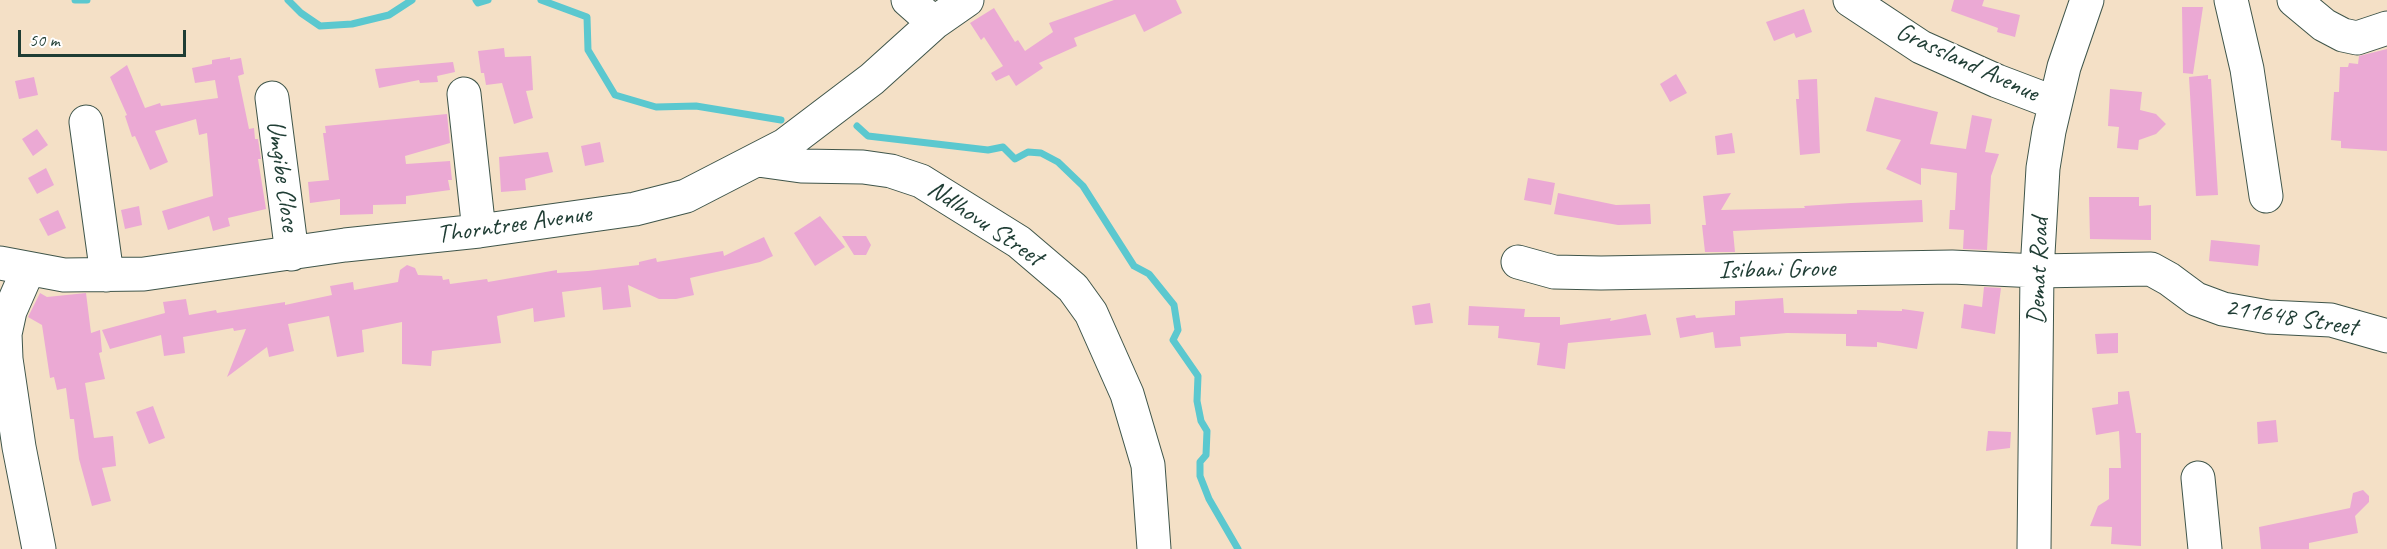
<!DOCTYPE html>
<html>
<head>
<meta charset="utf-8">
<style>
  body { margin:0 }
  #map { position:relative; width:2387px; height:549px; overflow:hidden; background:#f4e0c6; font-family:Caveat,sans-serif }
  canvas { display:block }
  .scale { position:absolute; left:18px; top:30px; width:168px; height:27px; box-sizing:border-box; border:3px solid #1f3d34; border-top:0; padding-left:8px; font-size:18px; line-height:21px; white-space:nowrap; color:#1f3d34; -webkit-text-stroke:4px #fff; paint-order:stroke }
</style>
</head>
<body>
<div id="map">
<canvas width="2387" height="549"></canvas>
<div class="scale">50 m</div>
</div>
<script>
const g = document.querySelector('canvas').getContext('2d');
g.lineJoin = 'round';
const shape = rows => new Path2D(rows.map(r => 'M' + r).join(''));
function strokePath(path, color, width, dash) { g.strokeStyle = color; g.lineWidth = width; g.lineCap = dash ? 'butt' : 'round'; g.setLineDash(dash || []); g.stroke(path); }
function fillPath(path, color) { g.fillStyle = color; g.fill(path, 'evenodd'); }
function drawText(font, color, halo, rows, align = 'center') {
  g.font = font + ' Caveat,sans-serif'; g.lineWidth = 5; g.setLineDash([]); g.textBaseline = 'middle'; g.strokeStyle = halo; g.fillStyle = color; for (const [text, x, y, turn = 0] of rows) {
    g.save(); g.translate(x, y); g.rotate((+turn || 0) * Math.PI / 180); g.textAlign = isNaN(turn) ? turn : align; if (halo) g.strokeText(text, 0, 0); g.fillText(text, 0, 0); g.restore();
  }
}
const stream = shape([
  [75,0,87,0],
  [288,0,301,13,320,26,352,24,389,15,412,0],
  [476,0,478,3,488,0],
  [541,0,587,17,588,50,615,95,656,107,696,106,781,120],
  [857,126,868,136,988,150,1003,147,1015,159,1028,152,1041,153,1058,162,1083,186,1134,266,1149,274,1174,305,1178,330,1173,340,1198,376,1197,401,1201,421,1207,431,1206,455,1200,462,1200,476,1209,499,1238,549]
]);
const building = shape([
  [1114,0,1176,0,1182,13,1144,32,1135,14,1074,38,1077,46,1039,63,1043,68,1016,86,1009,75,996,81,991,73,1003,66,984,37,981,40,970,23,994,8,1015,42,1018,40,1025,51,1053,32,1049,23],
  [1954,0,1984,0,1982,6,2020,15,2015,37,1997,32,1998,28,1951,11],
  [2182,7,2203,7,2193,74,2183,73],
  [1804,9,1812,32,1796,38,1794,33,1774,41,1766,22],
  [504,48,505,57,531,56,533,90,526,91,533,118,514,124,502,83,486,85,484,73,481,73,478,51],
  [2387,49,2387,151,2341,148,2341,141,2331,140,2334,92,2339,92,2340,67,2348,67,2349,63,2358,64,2359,56],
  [230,57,230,60,241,58,244,74,238,76,249,129,254,128,255,139,258,139,261,159,258,159,266,209,228,218,230,226,213,231,209,216,168,230,162,211,213,196,207,133,199,135,196,119,155,131,168,162,150,170,135,136,132,137,125,116,127,115,110,77,127,65,145,108,160,103,161,106,218,98,215,80,195,83,192,68,212,64,212,60],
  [453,62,455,72,437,76,438,82,420,83,419,80,379,88,375,69],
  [1676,74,1687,93,1670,102,1660,84],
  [2208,75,2208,79,2211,79,2218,195,2196,196,2189,77],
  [34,77,38,95,19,99,15,81],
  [1817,79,1820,153,1800,155,1796,99,1799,99,1798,80],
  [2110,89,2142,92,2140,110,2156,114,2166,124,2156,134,2139,140,2138,150,2117,148,2119,127,2108,126],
  [1875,97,1938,112,1930,144,1966,149,1972,115,1992,119,1985,152,1999,154,1991,176,1987,250,1963,249,1964,230,1949,229,1950,210,1955,210,1957,173,1921,168,1921,185,1886,169,1901,140,1866,131],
  [447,114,450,143,405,156,406,164,450,161,452,180,448,180,450,190,406,196,406,204,373,205,373,214,340,215,340,199,310,203,308,182,329,180,323,133,326,133,325,126],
  [37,129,48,145,33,156,22,139],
  [1732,133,1735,153,1717,155,1715,136],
  [600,142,604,162,585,166,581,146],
  [548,152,553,172,525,179,526,190,501,192,499,157],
  [46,168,54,185,37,194,28,178],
  [1528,178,1555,183,1551,205,1524,200],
  [1558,193,1616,205,1650,204,1651,224,1618,225,1554,214],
  [1731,193,1721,210,1805,208,1804,206,1851,203,1922,200,1923,222,1733,231,1735,252,1705,252,1702,225,1706,225,1703,196],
  [2089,197,2139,197,2139,206,2151,205,2151,240,2090,239],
  [139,206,142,225,125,229,121,210],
  [58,210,66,228,48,236,39,219],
  [820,216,845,247,815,266,794,233],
  [842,236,866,236,871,245,866,255,854,255],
  [764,237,773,256,760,262,690,278,694,295,676,299,659,299,628,285,631,307,603,310,601,287,562,292,565,317,534,322,533,308,497,316,501,343,432,351,431,366,402,364,402,322,362,330,364,352,337,357,329,316,288,324,294,351,269,357,267,347,227,377,246,329,234,331,233,328,183,337,185,353,164,356,161,335,110,349,102,330,165,313,163,302,186,299,189,315,216,310,217,313,285,302,285,305,332,295,330,286,353,282,354,290,398,282,400,270,407,265,415,268,418,275,442,276,443,280,449,279,450,284,487,279,488,282,557,270,557,273,588,271,639,265,639,262,656,258,657,262,723,251,724,256],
  [2211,240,2260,245,2258,266,2209,261],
  [1984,287,2001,288,1995,334,1961,328,1964,304,1982,307],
  [40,293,47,297,86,293,91,333,100,330,102,352,99,353,105,379,85,383,94,438,113,436,116,466,102,468,111,501,92,506,79,459,74,419,70,419,66,388,57,390,54,377,50,378,42,325,28,317],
  [1783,298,1784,313,1857,314,1857,310,1902,311,1902,309,1924,312,1917,349,1877,342,1877,347,1846,346,1846,334,1787,333,1740,337,1741,346,1715,348,1713,332,1680,338,1676,318,1695,315,1696,318,1735,315,1735,301],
  [1430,303,1433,323,1415,325,1412,306],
  [1469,306,1525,309,1524,317,1560,317,1560,325,1611,318,1610,321,1646,314,1651,335,1568,343,1565,369,1537,365,1540,343,1498,338,1499,326,1468,325],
  [2118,333,2118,353,2097,354,2095,334],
  [2129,391,2136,433,2141,433,2141,546,2111,544,2112,527,2090,526,2098,506,2109,499,2109,468,2121,468,2119,431,2096,435,2092,408,2118,404,2118,392],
  [153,406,165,438,149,444,136,412],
  [2276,420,2278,442,2258,444,2257,422],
  [1988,431,2011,432,2010,448,1986,451],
  [2363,490,2369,496,2369,502,2355,516,2358,533,2309,543,2309,549,2261,549,2259,527,2350,508,2353,493]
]);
const minor = shape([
  [908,0,934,23],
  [1850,0,1921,47,1997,81,2055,103],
  [2231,0,2247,69,2266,196],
  [2294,0,2324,25,2343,35,2357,38,2387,28],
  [464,94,479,231],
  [272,98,292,254],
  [86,122,107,275],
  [758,160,801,166,863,167,891,171,921,181,1019,242,1073,288,1091,313,1127,394,1148,465,1154,549],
  [1518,262,1554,272,1601,273,1952,267,2037,271,2151,269,2169,279,2196,299,2223,309,2268,317,2331,320,2387,336],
  [0,263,64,275,144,274,345,245,479,231,635,209,686,196,785,145,872,79,934,23,967,0],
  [28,270,10,311,5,334,6,359,19,447,39,549],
  [2198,478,2205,549],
  [2034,549,2037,271,2043,168,2049,131,2064,67,2087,0]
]);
const streetNames = [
  ["Grassland Avenue",1967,63,25],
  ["Umgibe Close",282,176,82],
  ["Ndlhovu Street",985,224,34],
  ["Thorntree Avenue",514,225,-8],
  ["Isibani Grove",1777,270,-1],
  ["Demat Road",2039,271,-88],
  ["211648 Street",2291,318,9]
];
strokePath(stream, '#5bc8cf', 7);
fillPath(building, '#eba9d4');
strokePath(minor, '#3f554a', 35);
strokePath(minor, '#fff', 33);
drawText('26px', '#1f3d34', '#fff', streetNames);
</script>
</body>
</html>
